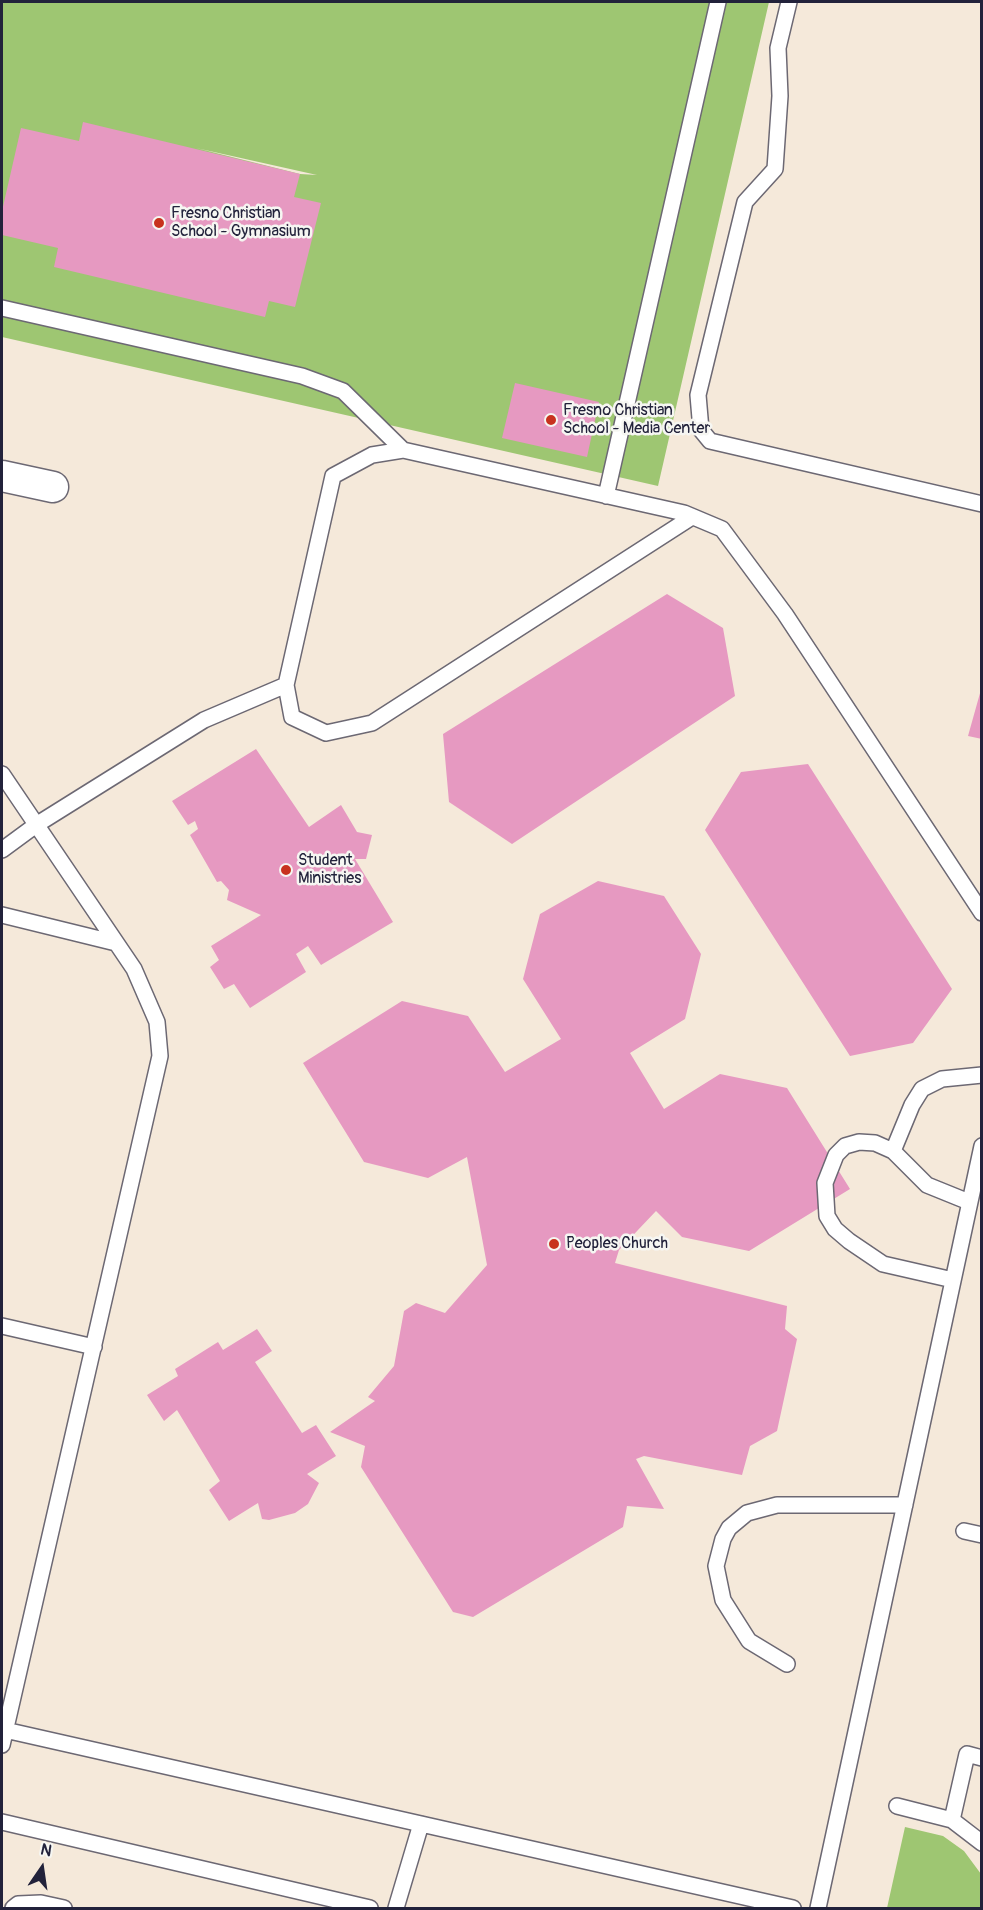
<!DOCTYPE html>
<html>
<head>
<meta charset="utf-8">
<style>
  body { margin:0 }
  #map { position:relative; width:983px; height:1910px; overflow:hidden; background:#f5e9da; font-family:Pangolin,sans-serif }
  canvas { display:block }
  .frame { position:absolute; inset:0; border:3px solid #22223b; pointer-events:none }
  .north { position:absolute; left:12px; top:1838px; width:60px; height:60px; -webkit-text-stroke:4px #f6f6f2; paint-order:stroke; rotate:13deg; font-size:16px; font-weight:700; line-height:24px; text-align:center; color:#22223b }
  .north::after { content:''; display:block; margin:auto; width:21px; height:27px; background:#22223b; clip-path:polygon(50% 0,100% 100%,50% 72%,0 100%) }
</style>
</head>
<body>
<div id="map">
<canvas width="983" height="1910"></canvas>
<div class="frame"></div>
<div class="north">N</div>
</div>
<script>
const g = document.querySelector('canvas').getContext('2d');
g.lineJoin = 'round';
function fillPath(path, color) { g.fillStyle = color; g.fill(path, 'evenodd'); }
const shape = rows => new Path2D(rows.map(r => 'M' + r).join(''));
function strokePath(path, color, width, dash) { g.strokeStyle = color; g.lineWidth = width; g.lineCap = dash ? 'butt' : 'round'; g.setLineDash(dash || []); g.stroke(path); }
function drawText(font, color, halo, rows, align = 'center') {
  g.font = font + ' Pangolin,sans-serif'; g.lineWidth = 5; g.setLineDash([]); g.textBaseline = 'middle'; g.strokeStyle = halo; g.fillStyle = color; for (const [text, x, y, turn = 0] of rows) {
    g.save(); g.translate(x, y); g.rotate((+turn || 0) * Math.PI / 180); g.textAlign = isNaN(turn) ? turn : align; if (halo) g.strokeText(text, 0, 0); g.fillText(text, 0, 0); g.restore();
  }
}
const green = shape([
  [2,2,769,2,658,486,2,337],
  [196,148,317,175,300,174],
  [905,1827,943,1836,964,1851,981,1874,981,1908,887,1908]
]);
const building = shape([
  [83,122,300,174,294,197,321,203,295,307,269,301,265,317,54,267,58,248,2,235,2,211,21,128,79,141],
  [515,383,599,402,587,457,502,438],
  [667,594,723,628,735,696,512,844,449,802,443,734],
  [982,686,982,739,968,736],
  [256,749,309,827,341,805,357,832,372,835,366,859,355,859,393,922,321,965,308,946,296,954,306,972,250,1008,234,984,224,989,210,967,219,960,211,946,261,915,227,900,229,890,221,881,217,882,190,835,198,829,195,821,188,825,172,801],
  [808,764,952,989,913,1043,850,1056,705,830,741,772],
  [598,881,664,896,701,954,685,1019,630,1053,664,1109,720,1074,787,1088,850,1189,749,1251,682,1237,656,1211,619,1250,615,1263,787,1306,785,1329,797,1339,777,1431,750,1446,742,1475,644,1456,636,1459,664,1509,627,1506,623,1527,473,1617,453,1612,361,1467,365,1446,330,1432,375,1401,368,1397,394,1366,404,1311,416,1303,445,1313,487,1265,467,1157,428,1178,364,1162,303,1063,402,1001,468,1016,505,1072,561,1039,523,979,540,914],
  [257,1329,272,1351,255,1362,302,1433,316,1425,336,1456,307,1474,319,1483,308,1504,295,1513,269,1520,262,1519,258,1503,229,1521,209,1490,220,1481,177,1410,164,1421,147,1395,178,1376,175,1369,218,1342,223,1350]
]);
const service = shape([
  [789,2,778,48,780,96,775,169,745,202,698,395,701,430,710,441,982,504],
  [2,308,302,376,343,391,403,450],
  [606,496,718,2],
  [286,685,292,717,326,733,372,723,692,517],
  [2,774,134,969,157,1022,160,1056,2,1745],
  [2,850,36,825,204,720,286,685,333,476,372,455,403,450,684,513,722,529,785,614,982,913],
  [2,915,116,943],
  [893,1151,912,1105,922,1089,942,1079,982,1075],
  [953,1280,883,1264,849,1241,835,1229,827,1216,825,1183,836,1155,845,1146,859,1142,875,1143,893,1151,927,1185,969,1202],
  [2,1326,94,1347],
  [964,1531,982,1535],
  [787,1664,749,1641,723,1600,716,1566,723,1539,729,1528,747,1513,777,1505,905,1505],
  [5,1730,793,1908],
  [897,1806,952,1820,982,1843],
  [952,1820,967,1754,982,1758],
  [2,1822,370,1908],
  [13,1908,18,1904,41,1903,64,1908],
  [396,1908,421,1824],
  [818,1908,982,1146]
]);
const minor = shape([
  [2,476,53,487]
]);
const markers = [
  [159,223,6,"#c8321e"],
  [551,420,6,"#c8321e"],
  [286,870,6,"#c8321e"],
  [554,1244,6,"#c8321e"]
];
const poiNames = [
  ["Fresno Christian",171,214],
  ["School - Gymnasium",171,232],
  ["Fresno Christian",563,411],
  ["School - Media Center",563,429],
  ["Student",298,861],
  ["Ministries",298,879],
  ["Peoples Church",566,1244]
];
fillPath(green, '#9ec672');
fillPath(building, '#e699c1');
strokePath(service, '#6c6873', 18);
strokePath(minor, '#6c6873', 33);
strokePath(service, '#fff', 15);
strokePath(minor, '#fff', 30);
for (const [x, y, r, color] of markers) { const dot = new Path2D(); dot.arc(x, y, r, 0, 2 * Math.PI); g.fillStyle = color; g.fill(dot); strokePath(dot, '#f6f6f2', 2); }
drawText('16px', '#22223b', '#f6f6f2', poiNames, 'left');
</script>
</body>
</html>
